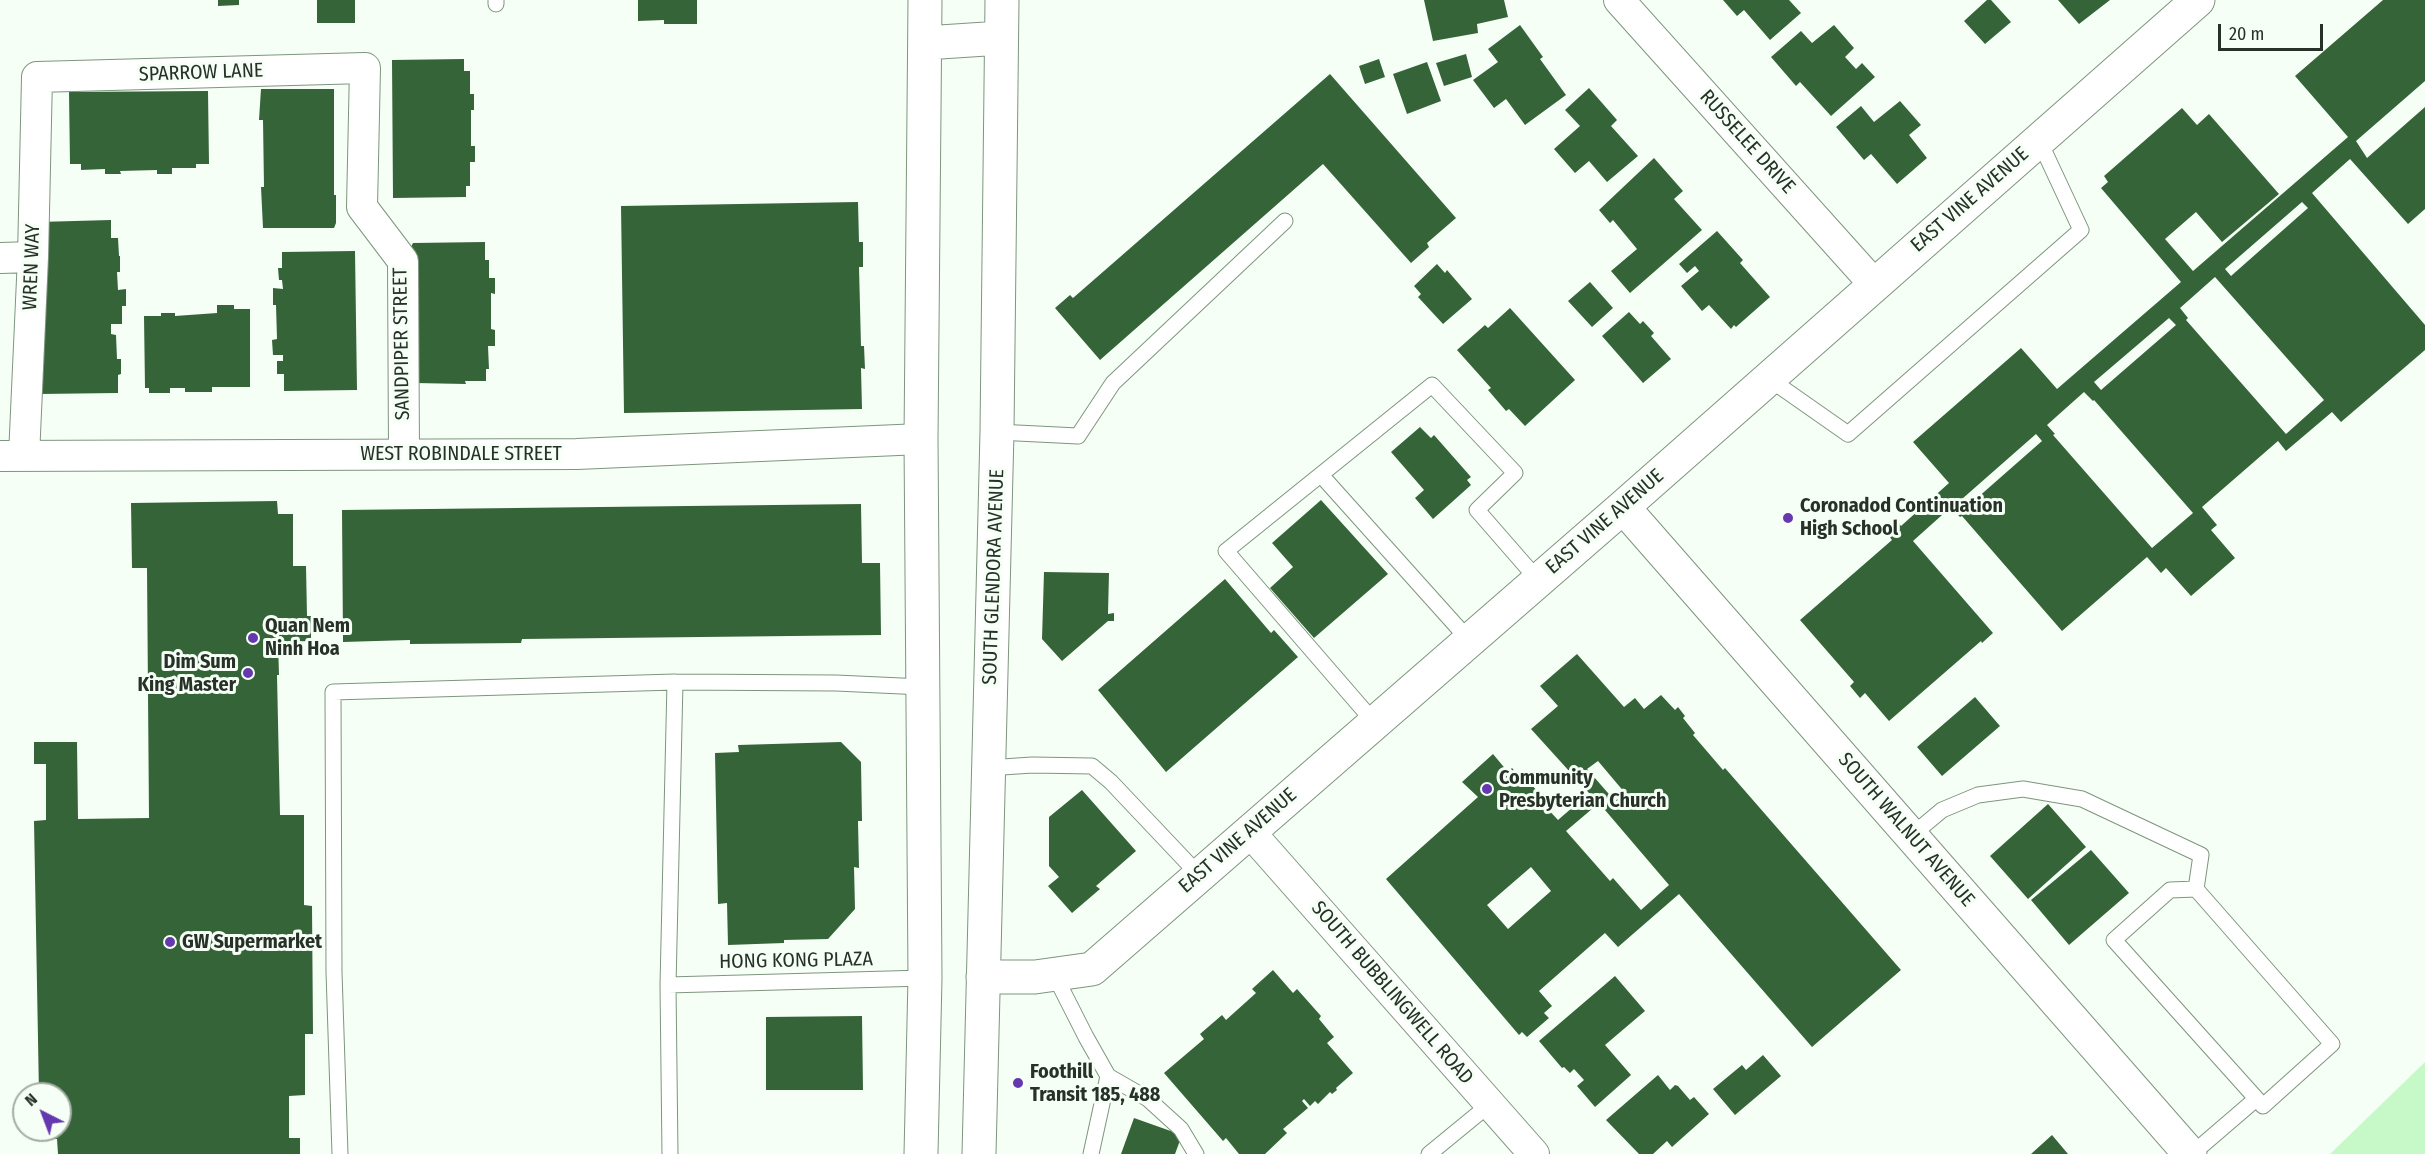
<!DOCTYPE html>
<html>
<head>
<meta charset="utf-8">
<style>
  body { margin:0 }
  #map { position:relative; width:2425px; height:1154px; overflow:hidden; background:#f5fff5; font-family:"Fira Sans Condensed",sans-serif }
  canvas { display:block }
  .north { position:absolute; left:12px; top:1082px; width:60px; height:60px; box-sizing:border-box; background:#f5fff5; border:2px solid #a3ada3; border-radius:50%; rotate:318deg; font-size:16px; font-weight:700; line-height:24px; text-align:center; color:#273128 }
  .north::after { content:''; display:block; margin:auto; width:21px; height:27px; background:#6538b0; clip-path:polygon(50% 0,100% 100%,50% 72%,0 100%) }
  .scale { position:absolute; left:2218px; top:24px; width:105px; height:27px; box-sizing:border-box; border:3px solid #273128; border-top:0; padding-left:8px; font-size:18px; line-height:21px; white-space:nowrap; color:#273128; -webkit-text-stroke:4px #f5fff5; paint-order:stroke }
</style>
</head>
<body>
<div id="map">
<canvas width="2425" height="1154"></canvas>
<div class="north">N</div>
<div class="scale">20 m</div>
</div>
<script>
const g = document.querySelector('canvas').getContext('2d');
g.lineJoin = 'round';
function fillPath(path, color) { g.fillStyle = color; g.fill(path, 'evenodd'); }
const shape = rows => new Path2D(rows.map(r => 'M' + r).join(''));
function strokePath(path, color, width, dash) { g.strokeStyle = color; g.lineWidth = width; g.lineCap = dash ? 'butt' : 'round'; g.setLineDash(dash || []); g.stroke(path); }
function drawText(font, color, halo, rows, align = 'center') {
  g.font = font + ' "Fira Sans Condensed",sans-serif'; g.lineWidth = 6; g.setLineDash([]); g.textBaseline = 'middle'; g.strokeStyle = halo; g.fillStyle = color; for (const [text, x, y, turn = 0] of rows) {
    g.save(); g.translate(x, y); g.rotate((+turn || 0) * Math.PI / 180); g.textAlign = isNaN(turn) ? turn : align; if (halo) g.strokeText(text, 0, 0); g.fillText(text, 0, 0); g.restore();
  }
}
const green = shape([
  [2425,1062,2425,1154,2330,1154]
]);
const building = shape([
  [218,0,239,0,239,5,218,6],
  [317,0,355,0,355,23,317,23],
  [638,0,697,0,697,24,664,24,664,20,638,21],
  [1424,0,1504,0,1508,17,1477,24,1478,33,1433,41],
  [1723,0,1789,0,1801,13,1770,40,1744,10,1737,16],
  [1987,0,1991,0,2011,22,1985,44,1964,21],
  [2058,0,2110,0,2079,24],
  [2383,0,2425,0,2425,81,2356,141,2367,158,2425,107,2425,209,2408,224,2350,159,2312,193,2425,325,2425,350,2341,422,2332,412,2286,451,2278,441,2202,507,2217,525,2211,530,2235,558,2191,596,2166,568,2161,573,2147,557,2062,631,1962,516,1960,517,1951,507,1913,541,1993,633,1982,643,1981,641,1889,721,1865,693,1860,698,1850,686,1854,682,1800,620,1892,540,1885,531,1897,521,1901,526,1949,483,1913,442,2021,348,2057,389,2181,282,2101,188,2108,182,2104,176,2182,108,2197,125,2209,114,2279,194,2222,242,2196,212,2165,239,2193,271,2348,137,2295,76],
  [2302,202,2308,208,2231,276,2225,269],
  [2215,277,2324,400,2286,434,2186,320,2188,318,2180,308],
  [2169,318,2176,325,2101,390,2094,382],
  [2084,392,2093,401,2094,400,2193,513,2152,548,2053,435,2055,434,2047,425],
  [2036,434,2042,441,1968,506,1962,499],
  [1520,25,1543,57,1540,59,1566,95,1525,125,1506,99,1494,108,1473,80,1498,62,1488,49],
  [1834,25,1854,48,1845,57,1856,69,1862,63,1875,77,1831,116,1800,82,1796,86,1771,57,1801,31,1812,43],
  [1466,54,1472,77,1444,86,1436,63],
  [464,59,464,71,470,71,470,94,474,94,474,110,471,110,471,146,475,146,475,162,470,162,470,186,466,186,466,197,393,198,392,60],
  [1379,59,1385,77,1365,84,1359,66],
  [1427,62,1441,101,1407,114,1393,74],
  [1330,74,1456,218,1427,243,1429,247,1411,263,1323,164,1100,360,1055,308,1070,295,1073,298],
  [1589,88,1617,120,1611,126,1638,156,1607,182,1589,161,1575,173,1554,149,1580,126,1565,110],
  [261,89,334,89,334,195,336,195,336,223,334,228,263,228,261,187,264,187,263,120,259,120],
  [208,91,209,164,196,164,196,168,172,168,172,174,157,174,157,170,120,171,121,174,105,174,105,169,81,170,81,164,70,164,69,92],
  [1900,101,1921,125,1909,135,1927,158,1897,184,1871,154,1864,160,1836,127,1861,106,1874,122],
  [1654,158,1683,191,1674,199,1702,230,1630,293,1611,271,1637,249,1613,220,1610,223,1599,210],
  [858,202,859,242,863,242,863,267,859,267,861,346,864,346,865,369,861,368,862,409,624,413,621,206],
  [111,220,111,238,118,238,119,256,120,256,120,272,117,272,118,290,126,289,126,306,122,306,122,324,111,324,111,334,116,335,117,359,121,359,121,374,118,375,118,393,39,394,38,222],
  [1717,231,1743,260,1740,263,1770,297,1736,327,1734,325,1731,329,1709,305,1702,311,1681,286,1699,271,1695,266,1687,273,1679,264],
  [485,242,485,260,489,260,489,278,495,278,495,294,491,293,491,329,495,330,495,346,488,346,489,369,486,369,486,381,465,381,466,384,415,383,411,247,413,243],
  [355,251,357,390,284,391,284,374,277,374,277,361,283,361,283,355,273,355,272,340,277,339,276,305,273,305,273,288,283,289,282,280,279,280,278,268,282,268,282,252],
  [1437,264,1445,273,1447,270,1472,299,1443,324,1418,297,1421,294,1414,286],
  [1590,282,1613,308,1592,327,1568,301],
  [217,305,234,305,234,309,250,309,250,387,212,387,212,392,185,392,185,388,170,388,170,393,149,393,149,388,145,388,144,316,161,316,161,313,175,313,175,316,217,313],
  [1510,308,1575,380,1525,426,1509,409,1506,411,1488,390,1491,388,1457,350,1485,325,1488,328],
  [1629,312,1640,324,1643,321,1654,333,1651,336,1671,359,1643,383,1602,336],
  [1420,427,1431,438,1434,435,1471,477,1467,480,1471,485,1433,519,1415,498,1424,490,1391,452],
  [1321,500,1388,574,1314,638,1270,588,1293,567,1272,543],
  [277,501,278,514,293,514,293,566,306,566,307,616,311,616,311,641,278,642,279,675,277,675,280,815,304,815,304,905,312,906,313,1034,305,1034,305,1095,289,1096,289,1138,300,1138,300,1154,58,1154,57,1139,40,1139,40,1130,60,1130,60,1094,39,1094,34,821,46,820,46,764,34,764,34,742,77,742,78,819,149,818,147,568,132,568,131,503],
  [861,504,862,563,880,563,881,635,522,639,521,643,410,644,410,640,343,642,342,510],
  [1044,572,1109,573,1108,614,1114,613,1114,621,1108,621,1062,661,1042,639],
  [1225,579,1271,633,1274,630,1298,657,1166,772,1098,690],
  [1577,654,1624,707,1635,698,1644,709,1661,695,1675,710,1678,707,1685,716,1683,718,1695,733,1693,735,1723,770,1725,768,1901,970,1812,1047,1679,894,1618,947,1605,933,1539,991,1552,1006,1544,1013,1549,1018,1527,1037,1522,1032,1519,1035,1386,879,1478,797,1462,782,1493,754,1508,772,1512,768,1527,785,1530,783,1548,803,1545,806,1558,820,1589,793,1531,729,1558,706,1540,686],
  [1598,761,1625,793,1615,801,1587,769],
  [1599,803,1669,885,1641,910,1613,878,1610,881,1566,831],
  [1531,867,1551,891,1508,929,1487,905],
  [1975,697,2000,726,1942,776,1917,747],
  [841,742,861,762,862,821,858,821,859,868,854,867,855,909,828,939,784,940,784,943,728,945,727,903,718,904,715,753,739,752,738,745],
  [1082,790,1136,851,1096,886,1100,889,1072,913,1048,886,1059,877,1049,866,1049,817],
  [2048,804,2086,847,2028,899,1990,856],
  [2091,850,2129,893,2069,945,2031,900],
  [1273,970,1293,993,1297,989,1321,1016,1319,1019,1334,1037,1327,1043,1353,1073,1336,1088,1337,1090,1332,1094,1330,1092,1318,1104,1315,1101,1310,1106,1304,1099,1302,1101,1308,1108,1283,1129,1287,1133,1265,1154,1239,1154,1226,1138,1223,1141,1164,1073,1204,1039,1200,1034,1222,1015,1226,1020,1256,993,1252,989],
  [1615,976,1645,1011,1605,1045,1631,1075,1595,1107,1577,1086,1584,1080,1574,1069,1570,1073,1564,1067,1562,1068,1539,1041],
  [862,1016,863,1090,766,1090,766,1017],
  [1763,1055,1781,1076,1735,1115,1713,1089,1742,1065,1746,1070],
  [1658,1075,1670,1090,1675,1085,1678,1086,1690,1100,1694,1097,1709,1114,1672,1147,1667,1141,1653,1154,1639,1154,1606,1120],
  [1134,1118,1182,1135,1175,1154,1121,1154],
  [2052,1135,2068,1154,2031,1154]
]);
const service = shape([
  [496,0,496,4],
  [1768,378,1848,434,2081,230,2039,140],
  [997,432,1078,436,1113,383,1285,221],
  [1321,475,1469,640],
  [1374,722,1226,551,1432,385,1515,473,1477,510,1538,580],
  [988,768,1032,765,1092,766,1111,782,1199,875],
  [1911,836,1942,810,1978,795,2023,789,2082,799,2201,855,2196,889],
  [2196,889,2332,1044,2263,1106,2114,940,2170,890,2196,889],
  [1054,974,1086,1037,1108,1076,1091,1154],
  [668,985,925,978],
  [1108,1076,1148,1099,1181,1129,1196,1154],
  [340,1154,334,972,333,692,675,682,836,683,923,687],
  [670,1154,668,985,675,682],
  [1429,1154,1490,1104],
  [2192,1154,2256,1099]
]);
const minor = shape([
  [1619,0,1874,284],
  [0,258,33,257],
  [0,456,577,454,921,439],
  [24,456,33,257,37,77,365,68,362,207,403,261,404,453],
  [1249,831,1534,1154]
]);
const tertiary = shape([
  [1623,507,2190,1154],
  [983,977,1035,977,1092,969,1623,507,2198,0]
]);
const primary = shape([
  [925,43,1001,38],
  [921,1154,925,978,921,439,925,0],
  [979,1154,997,432,1002,0]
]);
const markers = [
  [1788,518,6,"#6538b0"],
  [253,638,6,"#6538b0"],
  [248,673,6,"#6538b0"],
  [1487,789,6,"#6538b0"],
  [170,942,6,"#6538b0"],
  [1018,1083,6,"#6538b0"]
];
const streetNames = [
  ["SPARROW LANE",201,73,-2],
  ["RUSSELEE DRIVE",1747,142,48],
  ["EAST VINE AVENUE",1970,200,-41],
  ["WREN WAY",32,267,-88],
  ["SANDPIPER STREET",402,344,-91],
  ["WEST ROBINDALE STREET",461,454],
  ["EAST VINE AVENUE",1605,522,-41],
  ["SOUTH GLENDORA AVENUE",994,577,-88],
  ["SOUTH WALNUT AVENUE",1906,830,49],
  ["EAST VINE AVENUE",1238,841,-41],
  ["HONG KONG PLAZA",796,961,-1],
  ["SOUTH BUBBLINGWELL ROAD",1392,993,49]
];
const poiNames = [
  ["Coronadod Continuation",1800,506],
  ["High School",1800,529],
  ["Quan Nem",265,626],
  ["Ninh Hoa",265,649],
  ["Dim Sum",236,662,"right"],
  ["King Master",236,685,"right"],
  ["Community",1499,778],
  ["Presbyterian Church",1499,801],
  ["GW Supermarket",182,942],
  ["Foothill",1030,1072],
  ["Transit 185, 488",1030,1095]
];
fillPath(green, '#c7f9c8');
fillPath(building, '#366439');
strokePath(service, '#7e957e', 17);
strokePath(minor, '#7e957e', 32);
strokePath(tertiary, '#7e957e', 35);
strokePath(primary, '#7e957e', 35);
strokePath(service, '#fff', 15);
strokePath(minor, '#fff', 30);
strokePath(tertiary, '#fff', 33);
strokePath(primary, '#fff', 33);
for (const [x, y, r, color] of markers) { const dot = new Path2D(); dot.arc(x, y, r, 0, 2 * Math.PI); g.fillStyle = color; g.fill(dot); strokePath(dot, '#f5fff5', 2); }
drawText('20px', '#273128', '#f5fff5', streetNames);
drawText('bold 20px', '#273128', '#f5fff5', poiNames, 'left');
</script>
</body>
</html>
